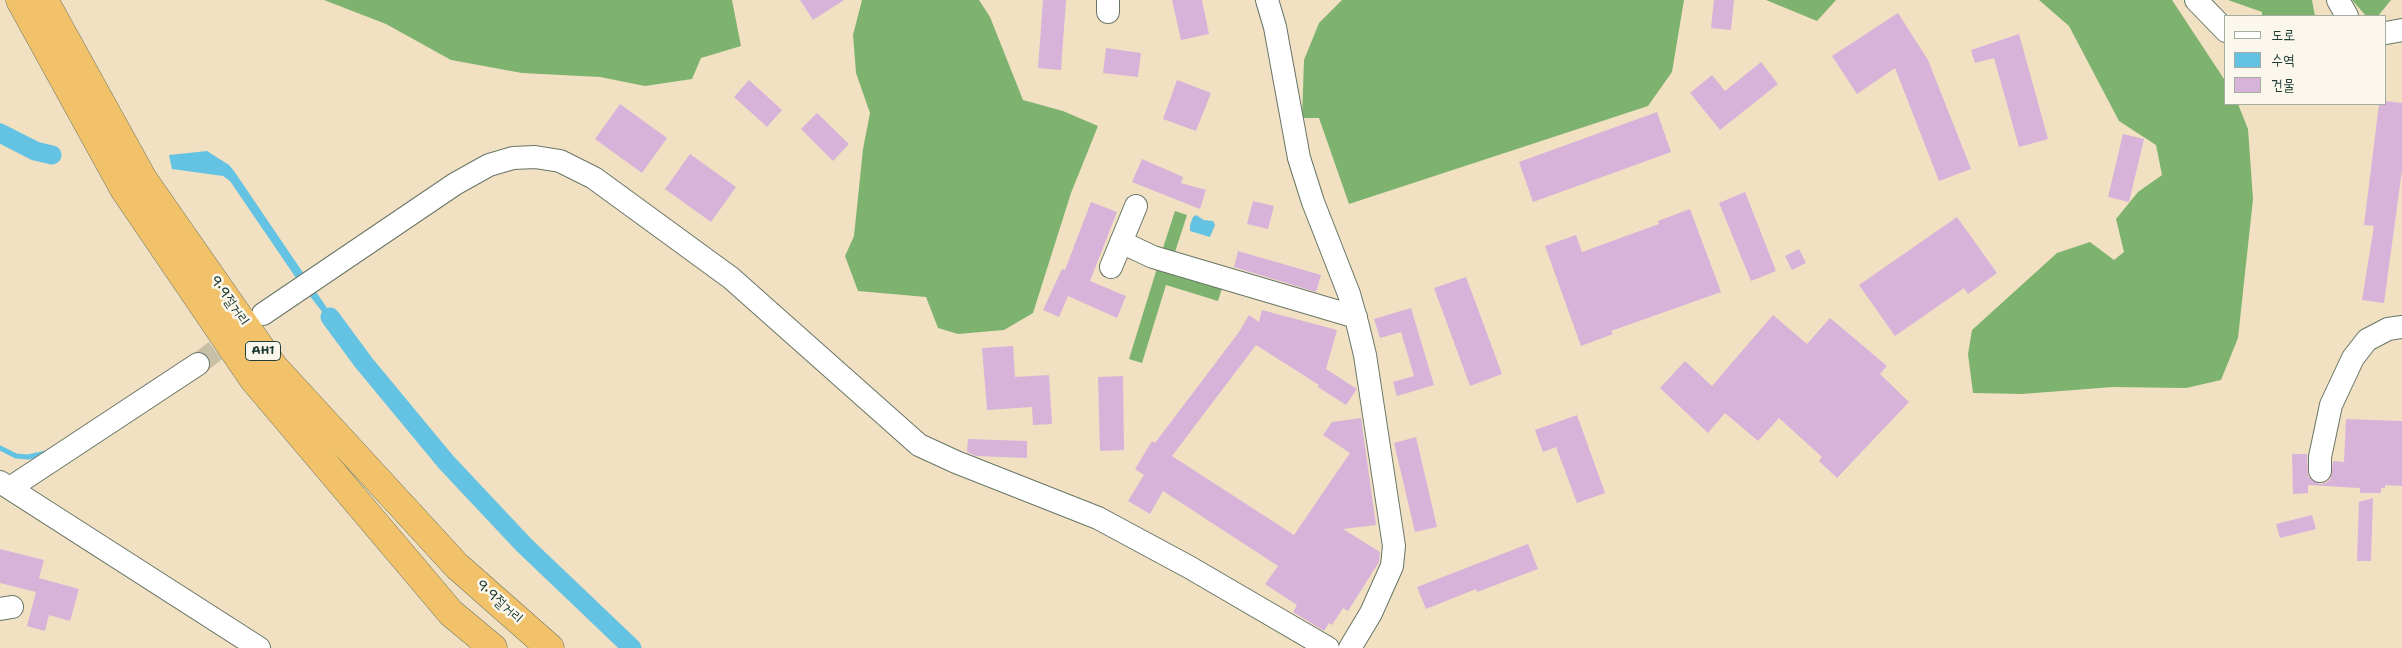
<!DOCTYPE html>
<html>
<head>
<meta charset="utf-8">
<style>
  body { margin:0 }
  #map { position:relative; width:2402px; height:648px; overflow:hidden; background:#f1e0c2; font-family:"Shantell Sans","Poor Story",sans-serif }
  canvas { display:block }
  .legend { position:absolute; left:2224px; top:15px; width:162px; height:90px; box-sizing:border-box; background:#fbf7ec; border:1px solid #a3ada2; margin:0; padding:6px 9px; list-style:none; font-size:15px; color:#1f3d34 }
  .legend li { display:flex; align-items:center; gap:10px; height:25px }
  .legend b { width:25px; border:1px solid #a3ada2 }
</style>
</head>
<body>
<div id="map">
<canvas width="2402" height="648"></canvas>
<ul class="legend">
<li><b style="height:6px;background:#fff"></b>도로</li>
<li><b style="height:14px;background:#64c3e2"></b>수역</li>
<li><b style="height:14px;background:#d7b3da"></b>건물</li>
</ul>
</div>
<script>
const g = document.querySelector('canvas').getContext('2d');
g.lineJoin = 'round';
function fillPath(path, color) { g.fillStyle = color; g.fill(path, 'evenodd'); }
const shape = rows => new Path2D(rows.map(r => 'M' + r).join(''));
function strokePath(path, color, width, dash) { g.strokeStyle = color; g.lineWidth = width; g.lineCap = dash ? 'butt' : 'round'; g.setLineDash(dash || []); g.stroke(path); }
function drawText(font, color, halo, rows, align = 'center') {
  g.font = font + ' "Shantell Sans","Poor Story",sans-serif'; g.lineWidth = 5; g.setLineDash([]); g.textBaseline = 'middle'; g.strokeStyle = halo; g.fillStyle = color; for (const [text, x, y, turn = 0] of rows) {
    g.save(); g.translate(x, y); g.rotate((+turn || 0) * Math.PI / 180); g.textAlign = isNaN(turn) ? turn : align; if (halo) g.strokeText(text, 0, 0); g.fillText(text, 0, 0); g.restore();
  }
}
const forest = shape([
  [324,0,732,0,741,46,701,58,692,79,645,86,600,77,522,73,451,60,386,24],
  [862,0,979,0,990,17,1023,100,1063,111,1098,126,1071,193,1033,313,1004,330,958,334,938,328,926,297,858,291,845,256,854,236,863,149,870,113,856,73,853,35],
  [1342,0,1684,0,1672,72,1648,106,1349,204,1319,118,1302,118,1304,60,1319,23],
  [1766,0,1836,0,1817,21],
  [2039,0,2172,0,2226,82,2226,104,2238,104,2248,129,2253,199,2238,338,2221,380,2186,388,2113,387,2022,394,1973,393,1968,354,1972,330,2057,253,2090,242,2114,260,2124,252,2116,219,2138,192,2162,175,2156,145,2119,121,2069,26],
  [2228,0,2312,0,2315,16,2262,16,2262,12],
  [2352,0,2391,0,2378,16,2366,16],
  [1175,211,1187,215,1175,252,1160,257],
  [1158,265,1223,285,1218,301,1166,285,1142,363,1129,359]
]);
const water = shape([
  [0,123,47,146,50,159,31,154,0,137],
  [207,151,229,165,234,171,346,336,343,339,296,278,230,181,223,176,172,169,169,155],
  [1196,215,1204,220,1213,221,1215,225,1210,237,1190,231,1190,225,1193,217]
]);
const stream = shape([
  [0,448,16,456,28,457,46,453]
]);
const canal = shape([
  [0,133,35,151,52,155],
  [330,317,364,363,446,462,524,545,632,648]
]);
const building = shape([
  [800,0,844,0,813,20],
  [1043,0,1066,0,1061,70,1038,68],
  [1172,0,1202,0,1209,34,1181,40],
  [1714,0,1734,0,1731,30,1711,28],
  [1898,13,1928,60,1971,169,1939,181,1895,68,1857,94,1832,56],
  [2019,34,2048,139,2019,147,1994,58,1975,63,1971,50],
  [1106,48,1141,53,1138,77,1103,73],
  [1761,62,1778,84,1720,130,1690,93,1712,75,1725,91],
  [749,80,782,110,767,127,734,97],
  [1177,80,1211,93,1196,131,1163,119],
  [2386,101,2402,103,2402,170,2384,303,2362,300,2374,226,2364,225,2379,104,2386,104],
  [620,104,667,138,642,173,595,139],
  [1657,112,1671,152,1533,202,1519,162],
  [817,113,849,144,833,161,801,129],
  [2123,134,2144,139,2129,202,2108,197],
  [690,154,736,187,711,222,665,189],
  [1142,159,1183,177,1181,183,1206,190,1200,209,1132,182],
  [1745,192,1776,271,1751,281,1719,203],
  [1253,201,1274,206,1268,229,1247,224],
  [1091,202,1117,212,1090,281,1126,296,1117,318,1068,296,1059,317,1043,310,1062,269,1065,270],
  [1690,209,1721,292,1611,331,1613,334,1581,346,1545,246,1576,235,1582,252,1659,224,1658,221],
  [1957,217,1997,273,1968,294,1964,288,1895,336,1859,285],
  [1799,249,1806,263,1792,270,1785,256],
  [1238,251,1321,275,1316,292,1234,267],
  [1466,277,1502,374,1470,386,1434,288],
  [1411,308,1434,385,1397,396,1393,382,1414,376,1401,332,1380,338,1374,319],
  [1262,310,1337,330,1326,369,1357,389,1346,405,1318,387,1319,385,1256,345,1172,456,1294,535,1350,453,1323,435,1332,422,1361,418,1376,525,1343,529,1380,552,1379,562,1348,611,1343,608,1332,625,1329,623,1324,631,1293,612,1297,605,1265,584,1278,566,1163,491,1150,514,1128,501,1144,475,1135,469,1152,441,1155,443,1239,332,1249,315,1259,322],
  [1773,315,1807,344,1830,318,1887,366,1880,374,1909,402,1837,478,1819,461,1822,457,1779,418,1758,441,1725,413,1708,433,1660,388,1685,361,1712,386],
  [1013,346,1015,377,1049,375,1052,424,1033,425,1032,407,987,410,982,348],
  [1123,376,1124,450,1100,451,1098,377],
  [1577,415,1605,493,1577,503,1556,447,1543,452,1535,430],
  [2346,419,2402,421,2402,486,2385,485,2385,488,2381,488,2381,493,2360,493,2360,488,2308,485,2308,493,2293,494,2292,454,2307,454,2308,477,2320,484,2326,483,2331,478,2333,461,2344,462],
  [1416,437,1437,527,1415,532,1394,443],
  [968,439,1027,441,1027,458,976,456,967,452],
  [2373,498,2371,561,2357,561,2359,502],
  [2312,515,2316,529,2280,538,2276,524],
  [1528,544,1538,569,1477,592,1476,589,1426,609,1417,587],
  [0,549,44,560,39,578,79,589,70,621,49,615,45,631,27,626,36,592,0,583]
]);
const minorTunnel = shape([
  [198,364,241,331]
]);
const minor = shape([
  [1267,0,1275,27,1299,158,1313,202,1349,294,1358,326,1365,355,1394,546,1392,566,1371,613,1350,648],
  [2196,0,2226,31],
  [2338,0,2347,16],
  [1108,12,1108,0],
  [2386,33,2402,30],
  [1121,242,1153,257,1356,317],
  [1111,267,1136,206],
  [263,314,455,184,489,165,513,158,535,157,560,161,594,178,731,278,919,445,956,462,1098,518,1189,567,1328,648],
  [2320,471,2320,457,2331,405,2353,358,2367,340,2388,329,2402,327],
  [0,482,259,648],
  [10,488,198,364],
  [0,609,12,607]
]);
const highway = shape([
  [20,0,124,189,254,380,451,613,493,648],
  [44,0,143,179,274,367,457,566,550,648]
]);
const shields = [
  [263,351,35]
];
const shieldNames = [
  ["AH1",263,351]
];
const streetNames = [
  ["9·9절거리",229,301,55],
  ["9·9절거리",499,602,42]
];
fillPath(forest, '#7eb36f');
fillPath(water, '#64c3e2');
strokePath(stream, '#64c3e2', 5);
strokePath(canal, '#64c3e2', 19);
fillPath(building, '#d7b3da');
strokePath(minorTunnel, '#c7bfa6', 22, [22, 11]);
strokePath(minor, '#687666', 24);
strokePath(highway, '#687666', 29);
strokePath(minor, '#fff', 22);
strokePath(highway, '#f2c26a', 28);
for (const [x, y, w] of shields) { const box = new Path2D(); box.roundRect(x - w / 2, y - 9.5, w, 19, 4); g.fillStyle = '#fbf7ec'; g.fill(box); strokePath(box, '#1f3d34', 1); }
drawText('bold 12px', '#1f3d34', null, shieldNames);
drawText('14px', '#1f3d34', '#fbf7ec', streetNames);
</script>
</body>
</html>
